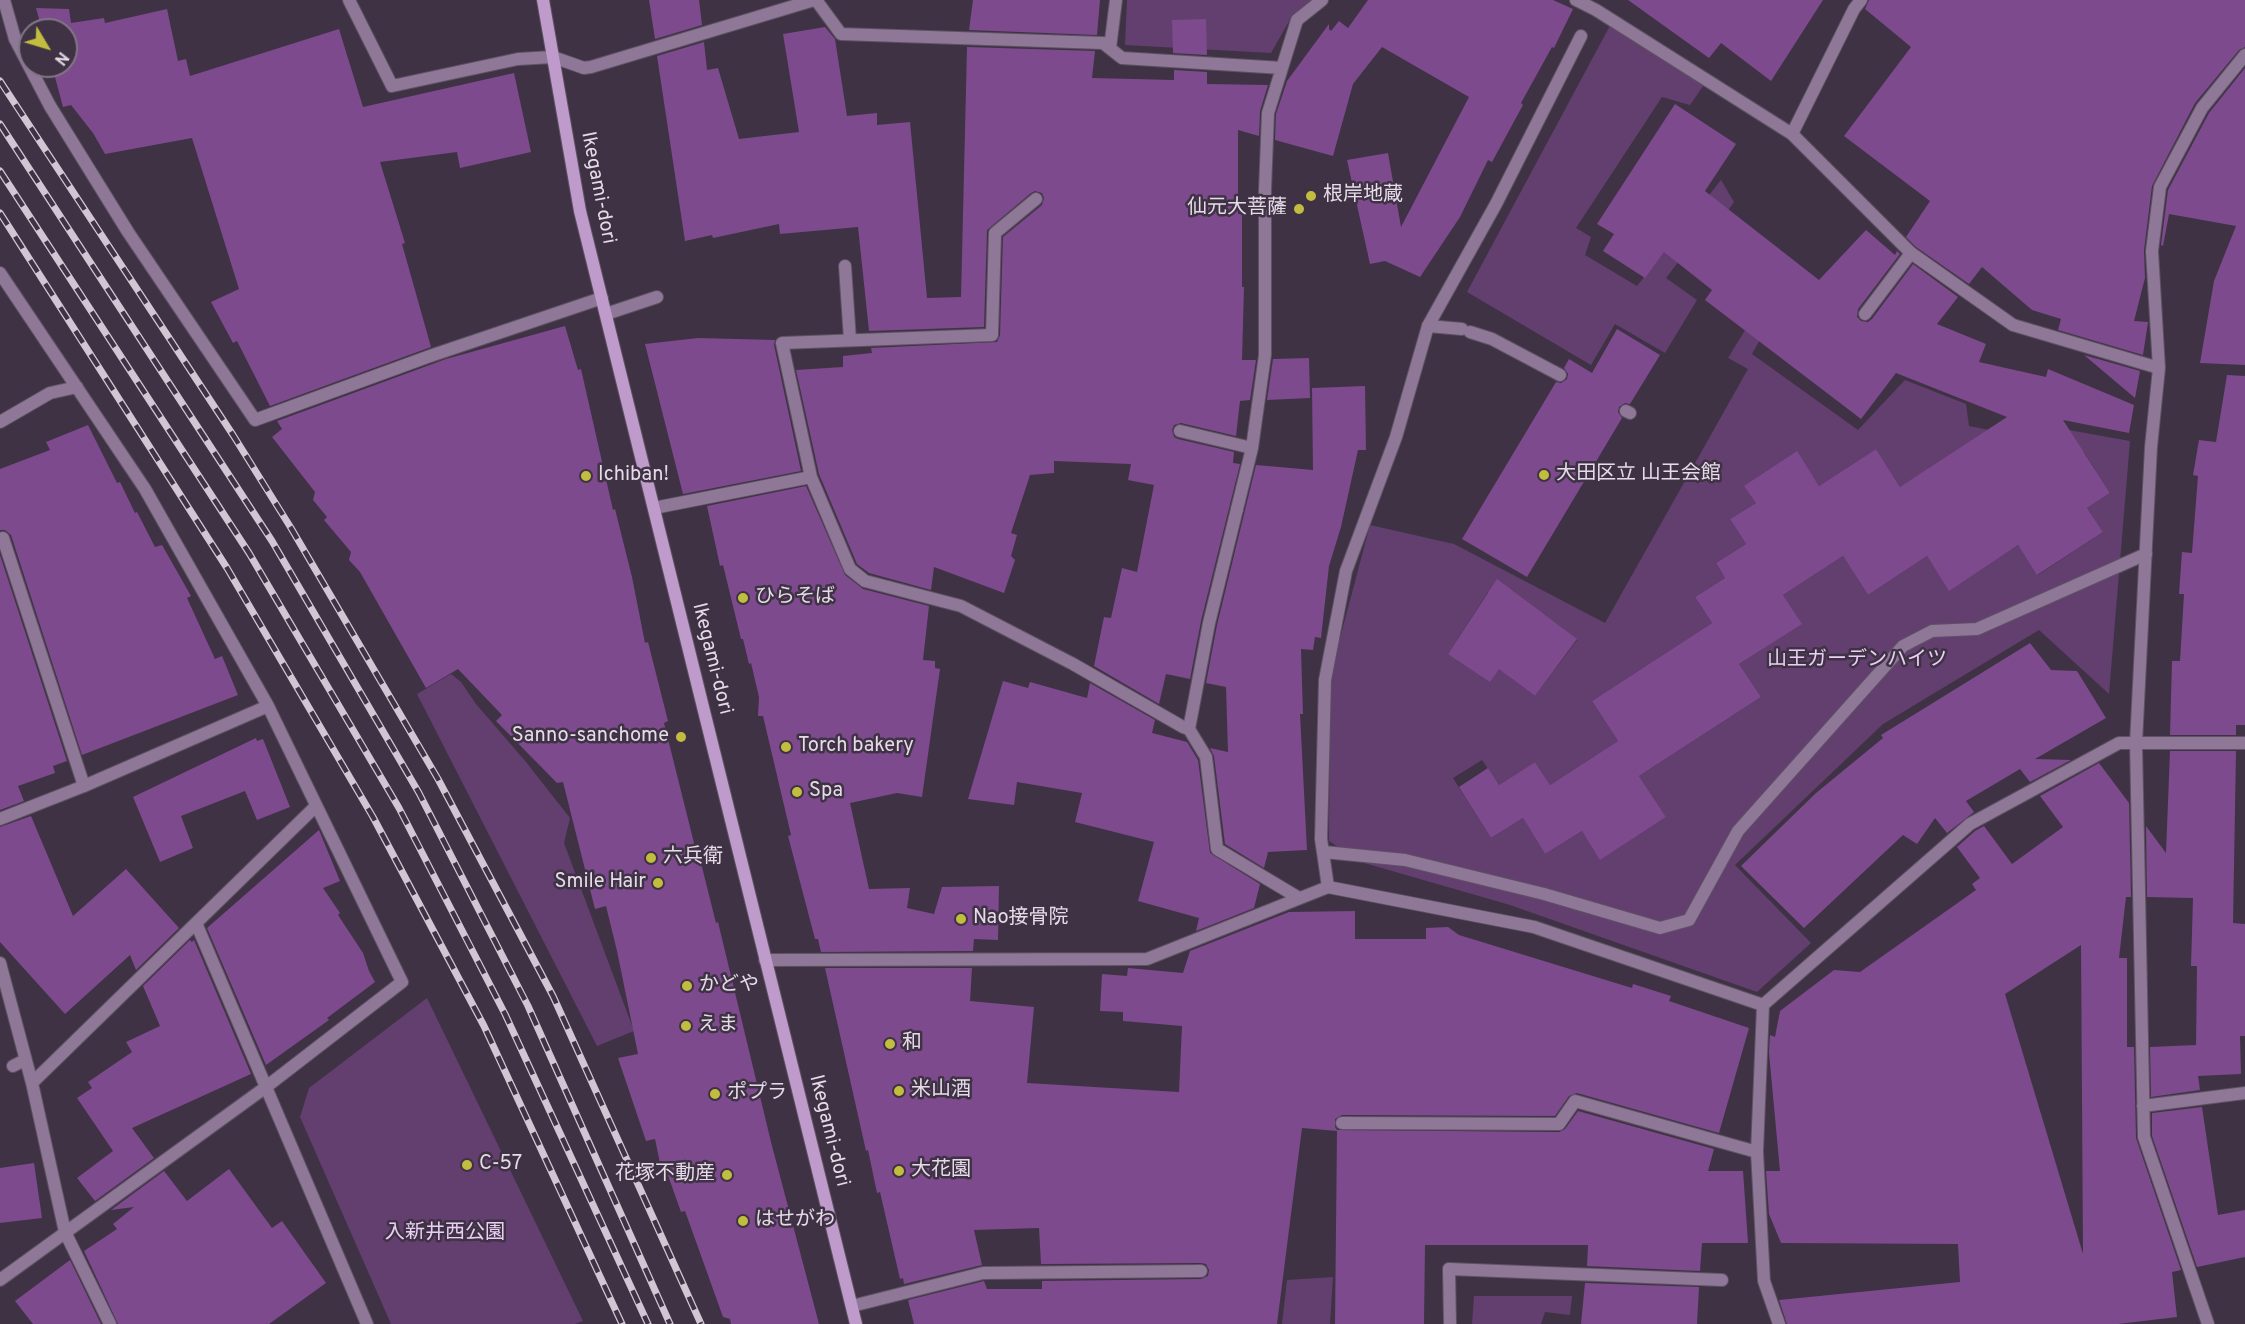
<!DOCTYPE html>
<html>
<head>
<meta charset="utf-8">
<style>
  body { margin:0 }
  #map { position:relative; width:2245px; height:1324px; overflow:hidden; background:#3f3244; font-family:Overpass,sans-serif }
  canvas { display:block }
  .north { position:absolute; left:18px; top:18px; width:60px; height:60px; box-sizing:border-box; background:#3f3244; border:2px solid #817686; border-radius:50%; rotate:128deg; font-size:16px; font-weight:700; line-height:24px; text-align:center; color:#e5dce8 }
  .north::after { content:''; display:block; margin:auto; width:21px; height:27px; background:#c2bd3f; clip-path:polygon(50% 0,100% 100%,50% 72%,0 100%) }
</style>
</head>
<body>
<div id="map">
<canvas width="2245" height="1324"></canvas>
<div class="north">N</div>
</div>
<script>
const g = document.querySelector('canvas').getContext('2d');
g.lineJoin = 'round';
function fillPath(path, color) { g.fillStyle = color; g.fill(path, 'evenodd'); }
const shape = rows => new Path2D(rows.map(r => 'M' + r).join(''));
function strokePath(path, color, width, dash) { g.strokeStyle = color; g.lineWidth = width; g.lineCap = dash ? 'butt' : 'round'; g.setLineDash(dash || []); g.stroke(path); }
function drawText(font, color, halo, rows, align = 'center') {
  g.font = font + ' Overpass,"Noto Sans JP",sans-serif'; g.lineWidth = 5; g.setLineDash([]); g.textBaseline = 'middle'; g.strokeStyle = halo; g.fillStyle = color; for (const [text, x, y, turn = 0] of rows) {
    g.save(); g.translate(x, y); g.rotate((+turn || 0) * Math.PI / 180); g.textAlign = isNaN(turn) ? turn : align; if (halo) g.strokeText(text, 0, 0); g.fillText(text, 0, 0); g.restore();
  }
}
const green = shape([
  [1127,0,1312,0,1292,16,1271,53,1125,45],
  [1613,20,1706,82,1690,105,1662,97,1576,228,1591,237,1585,255,1637,286,1721,180,1734,202,1708,240,1695,240,1666,278,1697,300,1665,353,1615,324,1591,365,1467,292],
  [1766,296,1761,338,1752,354,1858,430,1905,380,1966,404,1969,426,2015,435,2030,423,2130,441,2109,694,2039,630,1883,724,1735,865,1811,943,1757,992,1510,905,1361,862,1329,841,1330,676,1370,525,1454,544,1605,623,1748,369,1728,358],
  [1876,449,1900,487,2084,452,2110,493,2087,508,2103,532,2038,575,2018,545,1949,590,1927,556,1868,595,1843,556,1783,595,1801,624,1739,664,1761,697,1639,776,1666,817,1601,859,1582,831,1545,854,1523,818,1491,838,1453,778,1482,760,1499,785,1535,762,1550,785,1618,741,1592,701,1712,623,1695,597,1725,578,1716,563,1746,544,1730,519,1756,503,1745,486,1796,452,1819,486],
  [1488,592,1531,620,1448,654],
  [1554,622,1577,640,1535,696,1511,678],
  [451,674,461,682,476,704,526,762,570,818,564,843,634,1031,597,1046,417,694],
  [427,998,583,1321,575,1324,391,1324,300,1117,309,1088],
  [1333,1277,1330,1324,1282,1324,1287,1280],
  [1474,1296,1572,1296,1570,1315,1545,1312,1541,1324,1472,1324]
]);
const building = shape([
  [649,0,699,0,702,25,655,39],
  [973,0,1100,0,1097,35,969,30],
  [1368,0,1553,0,1573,9,1554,48,1552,47,1521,103,1523,105,1492,162,1488,160,1460,217,1420,277,1385,261,1370,264,1347,160,1388,153,1401,227,1469,97,1382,47,1353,84,1333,156,1275,140,1276,114,1287,81,1329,24,1329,29,1331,31,1339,21,1348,28],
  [1628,0,1823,0,1771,81,1721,43,1709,58],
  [1869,0,2245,0,2245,47,2239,50,2195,103,2152,186,2144,250,2145,278,2134,321,2148,322,2143,355,2058,330,2061,319,2032,310,1982,267,1969,284,1916,247,1906,237,1930,201,1844,136,1911,47,1865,9],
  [36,8,69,9,71,23,104,18,105,23,167,9,178,61,186,59,190,76,339,29,363,107,514,73,531,152,460,168,457,152,380,162,405,243,402,244,431,347,270,406,237,341,233,343,211,302,239,289,192,138,105,154,93,133,71,105,63,107,52,66,66,66,66,30,42,30],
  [1206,19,1207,55,1173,53,1172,20],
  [825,27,835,39,847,116,877,113,877,125,910,122,927,298,961,297,967,47,1095,51,1092,78,1174,80,1174,70,1207,72,1207,84,1268,85,1260,111,1259,136,1238,130,1238,214,1242,214,1242,287,1244,287,1242,360,1256,360,1250,400,1240,401,1236,436,1181,423,1174,425,1172,430,1174,437,1178,439,1234,452,1233,463,1240,464,1201,621,1190,679,1166,674,1159,704,1094,666,1104,617,1111,618,1122,568,1137,572,1154,485,1128,480,1131,464,1054,461,1054,473,1030,475,1011,533,1017,535,1011,556,1015,560,1004,593,934,567,931,590,869,573,857,564,819,474,796,370,843,367,843,356,872,353,871,348,997,342,1000,335,1003,237,1042,205,1044,198,1042,193,1035,191,1031,193,987,230,984,327,869,331,858,227,780,234,779,224,713,238,712,235,685,241,657,56,704,42,707,70,718,68,739,139,799,132,783,34],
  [2245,68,2245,365,2200,363,2214,281,2236,226,2169,214,2163,246,2161,245,2168,190,2209,113],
  [1675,104,1736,144,1705,191,1819,280,1866,230,1895,255,1897,251,1900,254,1858,309,1857,317,1861,321,1868,322,1872,319,1913,264,1958,297,1937,324,1986,344,1979,362,2046,377,2048,369,2134,405,2129,433,2063,420,2110,493,2087,508,2103,532,2037,575,2018,545,1949,591,1927,556,1868,595,1843,556,1783,595,1802,624,1739,664,1761,697,1639,776,1666,817,1600,860,1582,831,1545,854,1523,818,1491,838,1459,787,1488,768,1499,785,1535,762,1550,785,1618,741,1592,701,1712,623,1695,597,1725,578,1716,563,1746,544,1730,519,1756,503,1744,486,1797,451,1819,486,1876,449,1900,487,2007,417,1896,373,1861,419,1705,300,1712,290,1664,252,1645,278,1603,251,1614,234,1597,224],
  [565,326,578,370,581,369,613,510,615,509,632,577,645,643,648,642,668,721,664,723,699,863,701,863,716,923,718,922,771,1142,819,1324,731,1324,730,1319,723,1317,685,1211,681,1212,665,1167,661,1168,655,1139,646,1141,618,1058,638,1054,617,951,606,906,595,909,563,782,557,783,496,721,502,715,458,669,426,688,360,572,349,560,351,552,324,520,327,517,313,500,315,492,272,437,282,429,277,421,446,359],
  [1617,329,1660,355,1630,404,1625,403,1619,407,1618,412,1622,418,1527,577,1462,539,1556,382,1561,383,1567,379,1568,374,1564,368,1569,359,1592,373],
  [698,338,775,340,774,345,801,471,683,494,645,344],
  [2084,355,2140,371,2135,398],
  [1309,358,1310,398,1267,400,1273,359],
  [2227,375,2245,376,2245,725,2236,725,2236,735,2170,735,2172,661,2180,661,2184,594,2179,594,2182,552,2192,553,2198,476,2193,475,2199,440,2216,442],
  [1365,386,1366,450,1358,450,1341,527,1329,566,1321,638,1315,637,1313,650,1301,649,1303,714,1300,714,1307,850,1268,852,1264,868,1225,844,1214,756,1210,748,1228,752,1226,687,1206,683,1217,625,1256,465,1313,470,1312,388],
  [88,425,117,483,120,482,135,513,137,512,155,547,162,545,191,596,187,598,215,659,222,656,238,695,82,755,11,535,5,530,0,530,0,469,50,450,46,442],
  [806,486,845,575,863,589,929,606,923,660,935,661,935,668,940,669,922,797,897,793,850,803,869,889,910,888,907,908,934,914,942,887,999,886,998,940,974,939,973,951,821,952,818,939,815,939,788,836,791,835,763,716,758,716,759,697,751,663,749,664,743,639,741,639,723,565,720,566,707,506],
  [0,555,67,761,53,766,55,773,18,786,24,801,0,810],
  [1497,579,1577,639,1535,696,1499,669,1490,682,1448,654],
  [2030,643,2051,670,2077,671,2106,718,2035,759,2071,760,2030,782,2020,769,1966,801,1974,812,1947,833,1935,818,1917,844,1903,835,1804,928,1741,866,1816,793,1883,738,1881,735],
  [1003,681,1028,688,1030,682,1087,698,1090,683,1155,720,1152,733,1187,742,1198,760,1210,853,1260,884,1254,908,1196,931,1199,918,1138,901,1154,842,1075,822,1082,793,1017,782,1014,805,968,799],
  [256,738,257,741,263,739,290,807,257,820,245,791,181,816,193,848,160,862,133,797],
  [2170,751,2236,751,2233,923,2245,924,2245,1036,2240,1036,2241,1074,2198,1076,2200,1090,2151,1097,2150,1047,2196,1045,2197,966,2191,966,2193,898,2147,897,2146,826,2166,853],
  [2099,763,2129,803,2131,897,2126,897,2119,958,2127,958,2127,1047,2134,1047,2136,1138,2181,1270,2172,1272,2177,1317,2118,1324,1787,1324,1779,1300,1960,1282,1958,1244,1781,1243,1769,1214,1766,1171,1780,1171,1769,1053,1770,1035,1775,1037,1780,1011,1834,970,1860,972,1976,890,1972,884,1980,878,1957,847,1975,831,1984,826,2012,864,2063,827,2040,796],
  [2081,945,2083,1254,2005,994],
  [31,816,73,916,126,869,179,928,136,970,130,955,65,1014,0,942,0,827],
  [319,830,340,881,323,888,340,913,338,915,363,953,369,971,375,982,327,1018,329,1020,266,1065,207,928],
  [1355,911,1355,939,1426,939,1426,928,1448,927,1459,935,1632,988,1633,984,1671,996,1669,1001,1749,1028,1719,1133,1577,1093,1569,1096,1555,1116,1342,1115,1335,1119,1335,1127,1337,1130,1559,1132,1565,1129,1578,1111,1714,1149,1708,1171,1743,1171,1748,1243,1702,1243,1700,1271,1587,1266,1588,1245,1425,1245,1424,1324,1335,1324,1337,1131,1302,1128,1277,1324,914,1324,908,1300,984,1281,987,1289,1042,1289,1042,1281,1201,1279,1208,1276,1209,1270,1206,1264,1201,1263,1041,1264,1039,1228,974,1230,982,1265,904,1284,903,1278,900,1279,880,1192,877,1193,868,1150,866,1151,825,968,972,968,970,1001,1034,1007,1027,1083,1179,1092,1182,1026,1123,1021,1123,1012,1100,1011,1102,974,1127,976,1128,968,1183,973,1190,951,1289,912],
  [190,940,192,942,194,940,251,1074,132,1128,154,1158,95,1201,77,1178,113,1151,77,1098,92,1088,88,1082,132,1052,126,1042,160,1026,143,986],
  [2202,1107,2218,1215,2245,1210,2245,1257,2197,1267,2152,1136,2152,1113],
  [34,1163,42,1218,0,1223,0,1168],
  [229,1169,272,1228,282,1221,326,1283,269,1324,118,1324,84,1251,117,1229,113,1224,134,1207,111,1210,164,1171,187,1201],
  [70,1260,101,1324,33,1324,15,1301],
  [1585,1283,1699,1287,1697,1324,1581,1324]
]);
const service = shape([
  [349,0,392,86,518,59,553,57,584,68,591,67,814,0],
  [816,0,841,34,1103,43,1122,58,1282,68],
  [1110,48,1116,0],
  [845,266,850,340],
  [606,314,657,297],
  [1865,314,1911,253],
  [1428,326,1462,329],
  [1470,332,1492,339,1560,375],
  [1626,411,1630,413],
  [1180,431,1252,448],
  [811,477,850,569,865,581,961,606,1073,664,1183,727,1189,729],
  [654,508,811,477,782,343,992,335,995,233,1036,199],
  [1237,509,1252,448,1265,355,1265,190,1268,113,1297,20,1322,0],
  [0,539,3,538,84,786],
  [13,1066,25,1060],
  [2143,1106,2245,1093],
  [1342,1123,1559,1124,1575,1101,1757,1152],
  [1449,1269,1722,1280],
  [852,1306,983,1273,1201,1271],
  [2208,1324,2144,1137,2136,743,2245,743]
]);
const pedestrian = shape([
  [1324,852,1405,860,1544,894,1660,928,1689,920,1738,831,1903,646,1932,631,1977,629,2146,554]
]);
const minor = shape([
  [4,0,15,39,50,106,128,232,255,420,430,356,602,298],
  [1576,0,1596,10,1792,134,1911,253,2013,325,2159,368],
  [1792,134,1854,9,1861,0],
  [0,273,145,489,268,706,402,982,266,1087,0,1280],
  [0,422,50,393,77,387],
  [1237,509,1209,623,1189,729,1206,757,1217,849,1299,898],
  [0,819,84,786,268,706],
  [1328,887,1321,839,1325,680,1346,571,1396,437,1428,326,1496,204,1581,36],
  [196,923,367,1324],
  [765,960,1147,959,1328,887,1534,927,1763,1005],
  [0,963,32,1083,65,1232,110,1324],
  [32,1083,316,806],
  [1449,1269,1450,1324],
  [1779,1324,1764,1281,1757,1152,1763,1005,1970,824,2119,743,2136,743,2151,447,2159,368,2152,251,2160,187,2202,108,2245,55]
]);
const secondary = shape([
  [543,0,580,211,856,1324]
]);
const rail = shape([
  [0,81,233,435,291,528,438,779,553,996,701,1324],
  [0,124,272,541,419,793,528,1006,670,1324],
  [0,171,249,553,399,808,505,1014,648,1324],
  [0,213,227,568,373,817,484,1026,622,1324]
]);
const markers = [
  [1311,196,6,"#c2bd3f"],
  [1299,209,6,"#c2bd3f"],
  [1544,475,6,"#c2bd3f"],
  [586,476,6,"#c2bd3f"],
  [743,598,6,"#c2bd3f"],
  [681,737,6,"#c2bd3f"],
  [786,747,6,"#c2bd3f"],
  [797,792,6,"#c2bd3f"],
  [651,858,6,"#c2bd3f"],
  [658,883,6,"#c2bd3f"],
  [961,919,6,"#c2bd3f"],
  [687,986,6,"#c2bd3f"],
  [686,1026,6,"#c2bd3f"],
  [890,1044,6,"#c2bd3f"],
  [899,1091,6,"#c2bd3f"],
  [715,1094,6,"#c2bd3f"],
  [467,1165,6,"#c2bd3f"],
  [899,1171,6,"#c2bd3f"],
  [727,1175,6,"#c2bd3f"],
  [743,1221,6,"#c2bd3f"]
];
const streetNames = [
  ["Ikegami-dori",597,188,79],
  ["Ikegami-dori",711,659,76],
  ["Ikegami-dori",828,1131,76]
];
const poiNames = [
  ["根岸地蔵",1323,196],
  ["仙元大菩薩",1287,209,"right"],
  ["大田区立 山王会館",1556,475],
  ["Ichiban!",598,476],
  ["ひらそば",755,598],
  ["Sanno-sanchome",669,737,"right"],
  ["Torch bakery",798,747],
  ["Spa",809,792],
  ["六兵衛",663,858],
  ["Smile Hair",646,883,"right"],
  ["Nao接骨院",973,919],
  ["かどや",699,986],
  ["えま",698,1026],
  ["和",902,1044],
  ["米山酒",911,1091],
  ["ポプラ",727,1094],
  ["C-57",479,1165],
  ["大花園",911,1171],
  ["花塚不動産",715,1175,"right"],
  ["はせがわ",755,1221]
];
const parkNames = [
  ["山王ガーデンハイツ",1857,661],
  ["入新井西公園",445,1234]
];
fillPath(green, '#633f70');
fillPath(building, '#7d4a8e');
strokePath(service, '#5d5162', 14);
strokePath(pedestrian, '#5d5162', 14);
strokePath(minor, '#5d5162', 14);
strokePath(secondary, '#5d5162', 14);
strokePath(service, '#8e7797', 12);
strokePath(pedestrian, '#8e7797', 12);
strokePath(minor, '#8e7797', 12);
strokePath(secondary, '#bf9bcc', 12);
strokePath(rail, '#d1c7d4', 7);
strokePath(rail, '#3f3244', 4.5, [14]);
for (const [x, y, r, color] of markers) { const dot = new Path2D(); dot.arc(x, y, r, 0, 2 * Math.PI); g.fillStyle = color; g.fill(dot); strokePath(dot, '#3f3244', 2); }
drawText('20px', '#e5dce8', '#3f3244', streetNames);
drawText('20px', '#e5dce8', '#3f3244', poiNames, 'left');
drawText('20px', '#eacef4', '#3f3244', parkNames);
</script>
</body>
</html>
